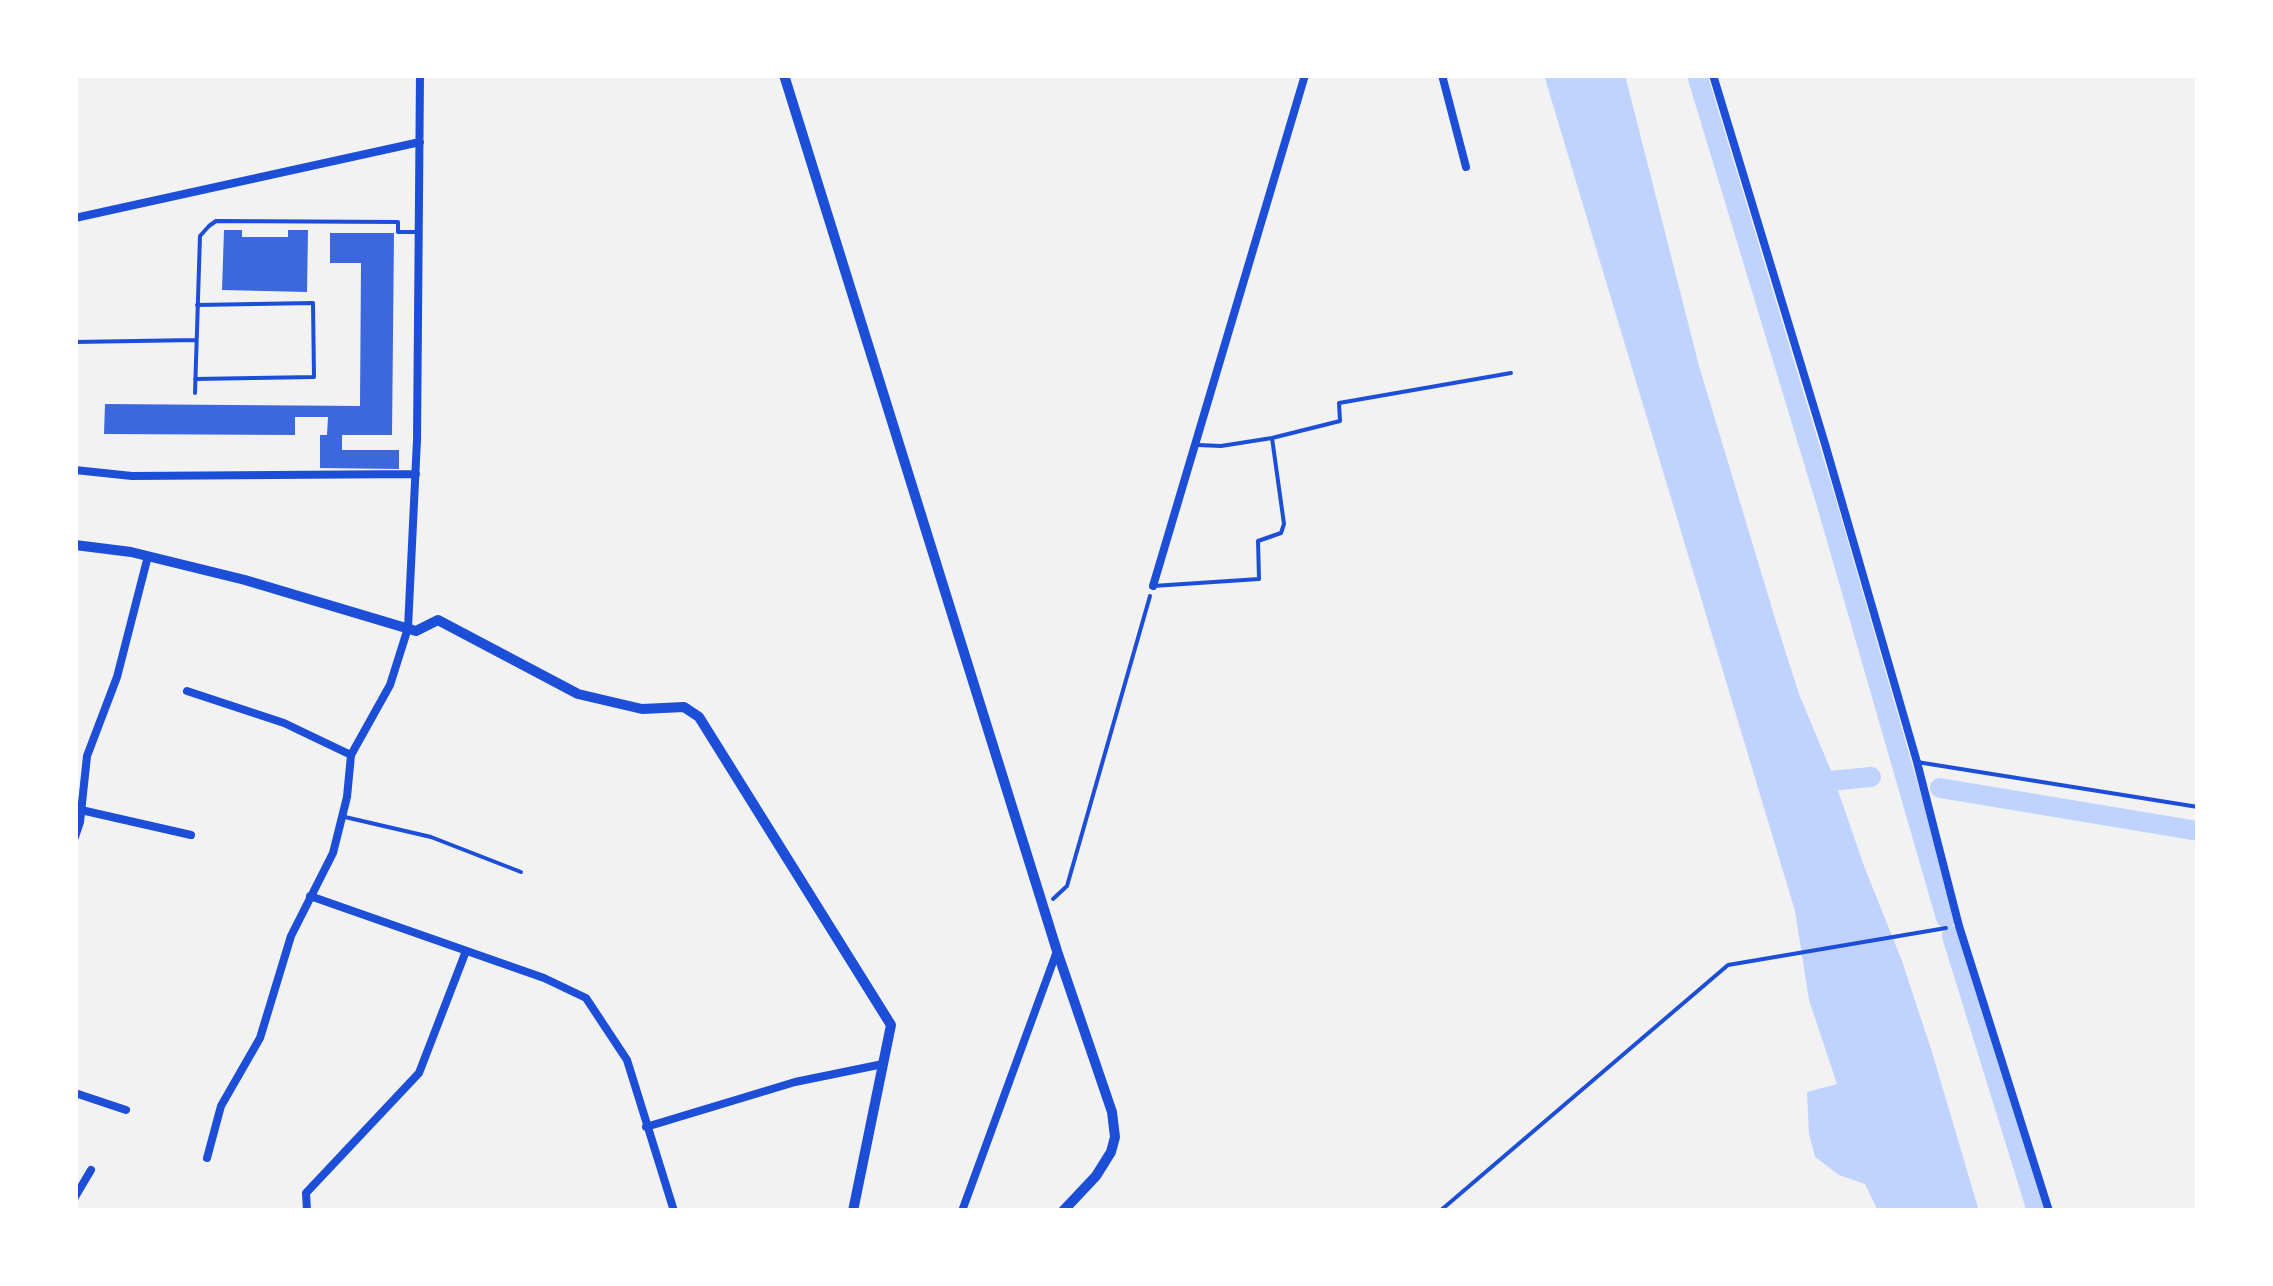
<!DOCTYPE html>
<html>
<head>
<meta charset="utf-8">
<style>
  body { margin:0 }
  #map { position:relative; width:2273px; height:1286px; overflow:hidden; background:#f2f2f2; font-family:"Exo 2",sans-serif }
  canvas { display:block }
  .frame { position:absolute; inset:0; border:78px solid #fff; pointer-events:none }
</style>
</head>
<body>
<div id="map">
<canvas width="2273" height="1286"></canvas>
<div class="frame"></div>
</div>
<script>
const g = document.querySelector('canvas').getContext('2d');
g.lineJoin = 'round';
function fillPath(path, color) { g.fillStyle = color; g.fill(path, 'evenodd'); }
const shape = rows => new Path2D(rows.map(r => 'M' + r).join(''));
function strokePath(path, color, width, dash) { g.strokeStyle = color; g.lineWidth = width; g.lineCap = dash ? 'butt' : 'round'; g.setLineDash(dash || []); g.stroke(path); }
const water = shape([
  [1544,75,1625,75,1699,366,1777,625,1799,694,1832,773,1864,866,1902,961,1932,1052,1979,1211,1878,1211,1865,1184,1839,1175,1815,1157,1809,1134,1807,1092,1837,1084,1809,1000,1795,911]
]);
const canal = shape([
  [1697,75,1827,505,1946,918],
  [1808,783,1871,777],
  [1940,788,2198,831],
  [1952,936,2037,1211]
]);
const building = shape([
  [224,230,242,230,242,237,288,237,288,230,308,230,307,292,222,290],
  [330,233,394,233,392,435,342,435,342,450,399,450,399,469,320,468,320,435,327,435,328,417,295,417,295,435,104,434,105,404,360,406,361,263,330,263]
]);
const path = shape([
  [1053,899,1067,886,1150,596],
  [1440,1211,1728,965,1946,928]
]);
const service = shape([
  [75,342,196,340],
  [195,379,314,377,313,303,197,305],
  [195,393,200,236,209,226,216,221,398,222,398,232,419,232],
  [1198,445,1221,446,1272,438,1340,421,1339,403,1511,373],
  [1153,586,1259,579,1258,541,1281,533,1284,524,1272,438],
  [1917,762,2198,807],
  [345,817,431,837,521,872]
]);
const minor = shape([
  [1442,75,1466,167],
  [1713,75,1825,444,1917,762,1959,926,2049,1211],
  [75,218,420,142],
  [75,470,132,476,416,474],
  [1153,586,1305,75],
  [187,691,284,723,351,755],
  [81,810,191,835],
  [75,837,80,822,87,756,117,677,148,556],
  [310,896,544,978,586,998,627,1060,674,1211],
  [75,1093,126,1110],
  [646,1127,795,1082,883,1064],
  [207,1158,221,1106,260,1038,291,936,333,853,347,797,351,755,390,685,408,628,417,440,420,75],
  [75,1197,91,1170],
  [307,1211,306,1193,419,1073,466,951],
  [962,1211,1057,951]
]);
const tertiary = shape([
  [784,75,1057,951,1112,1112,1115,1137,1111,1152,1096,1176,1063,1211],
  [75,545,131,552,245,580,416,631,438,620,578,694,642,709,684,707,699,717,891,1025,853,1211]
]);
fillPath(water, '#bfd3fe');
strokePath(canal, '#bfd3fe', 20);
fillPath(building, '#3d67dc');
strokePath(path, '#1d4ed8', 4);
strokePath(service, '#1d4ed8', 4);
strokePath(minor, '#1d4ed8', 8);
strokePath(tertiary, '#1d4ed8', 10);
</script>
</body>
</html>
